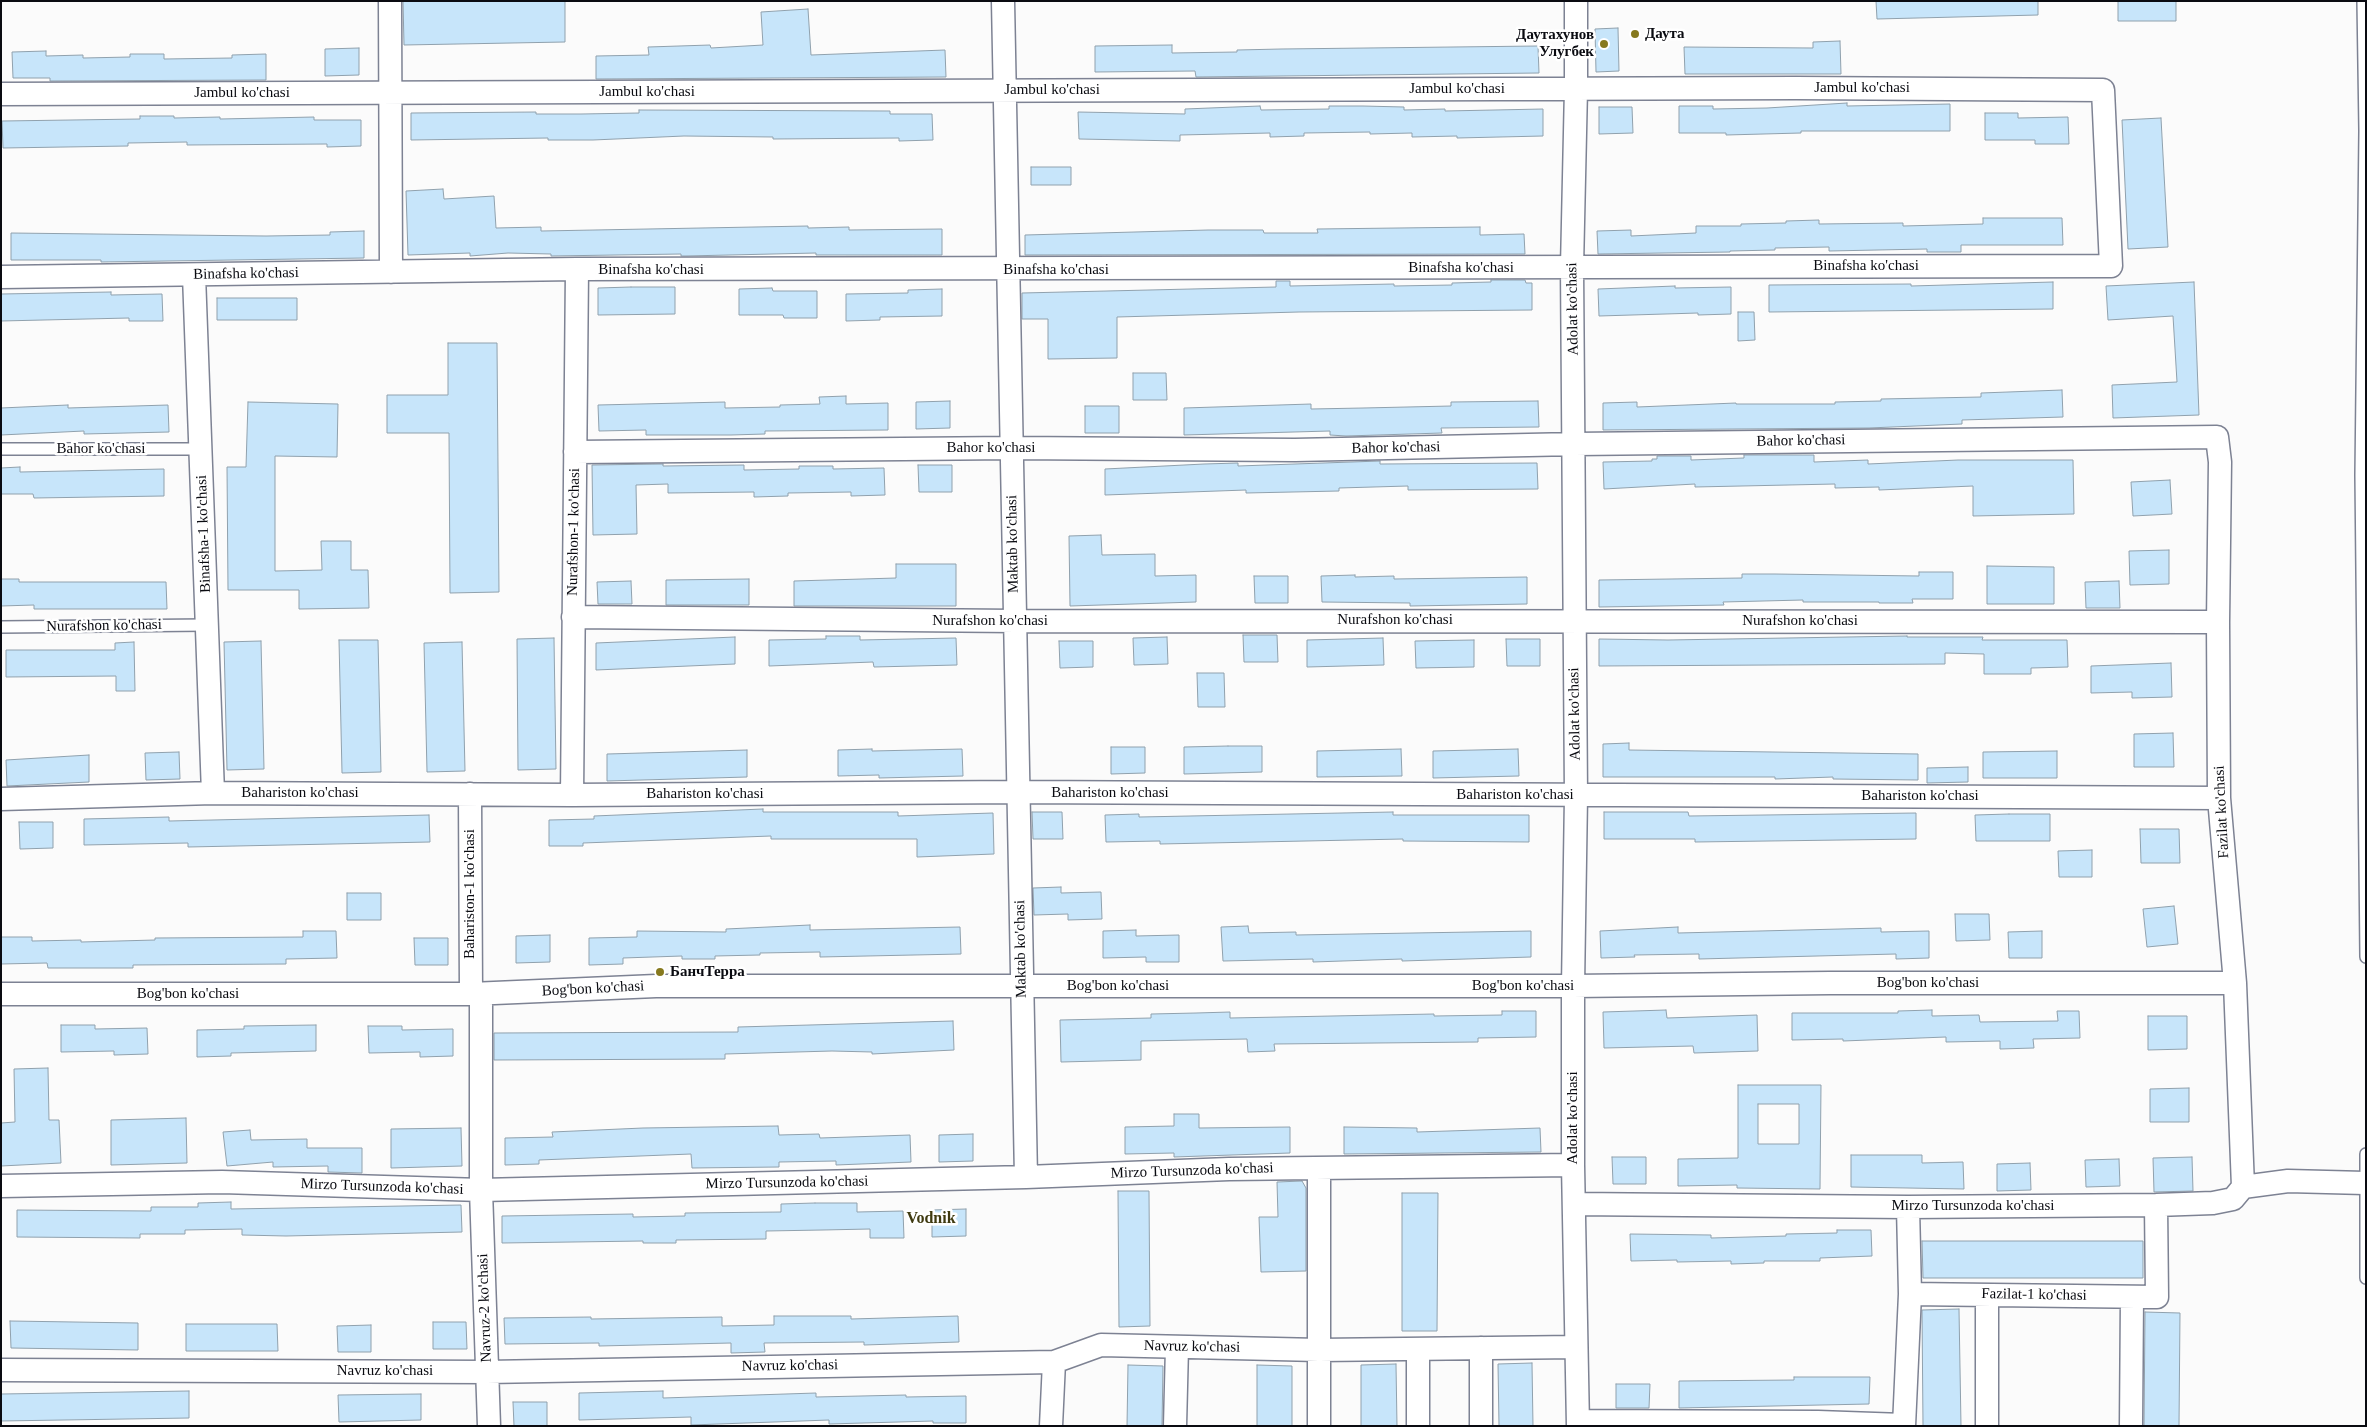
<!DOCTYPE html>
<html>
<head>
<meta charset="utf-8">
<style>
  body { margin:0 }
  #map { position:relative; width:2367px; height:1427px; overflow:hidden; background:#fbfbfb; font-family:Georgia,serif }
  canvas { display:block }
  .frame { position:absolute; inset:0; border:2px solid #0a0b11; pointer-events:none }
</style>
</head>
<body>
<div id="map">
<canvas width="2367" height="1427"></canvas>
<div class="frame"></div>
</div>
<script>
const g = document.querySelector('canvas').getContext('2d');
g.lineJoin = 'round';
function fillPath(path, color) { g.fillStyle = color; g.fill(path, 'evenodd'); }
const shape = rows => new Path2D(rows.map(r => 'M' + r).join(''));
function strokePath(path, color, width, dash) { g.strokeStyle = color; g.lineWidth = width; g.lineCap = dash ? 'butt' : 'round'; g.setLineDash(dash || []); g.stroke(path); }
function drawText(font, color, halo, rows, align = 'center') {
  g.font = font + ' Georgia,serif'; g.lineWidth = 5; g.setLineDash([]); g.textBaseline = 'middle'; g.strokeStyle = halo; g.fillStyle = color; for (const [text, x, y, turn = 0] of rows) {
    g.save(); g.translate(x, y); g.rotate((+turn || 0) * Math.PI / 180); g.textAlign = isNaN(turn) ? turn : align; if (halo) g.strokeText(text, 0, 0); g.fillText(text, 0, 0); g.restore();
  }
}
const building = shape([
  [403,1,565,1,565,42,404,45,403,1],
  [1876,1,2038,1,2038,15,1877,19,1876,1],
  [2118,1,2176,1,2176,21,2118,21,2118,1],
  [808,9,811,55,945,50,946,77,596,79,596,56,649,55,648,47,710,45,711,48,763,45,761,12,808,9],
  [1618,28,1619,71,1596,72,1595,29,1618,28],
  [1840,41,1841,74,1685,74,1684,47,1813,48,1813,42,1840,41],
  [1172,45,1172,53,1237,52,1237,50,1281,49,1538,46,1539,73,1196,77,1195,71,1095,72,1095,46,1172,45],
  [359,48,359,75,325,76,325,49,359,48],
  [46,51,46,56,83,55,83,58,130,57,130,54,164,54,164,59,232,58,232,55,266,54,266,80,50,81,50,78,13,78,12,52,46,51],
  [1847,103,1847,106,1950,104,1950,131,1801,131,1801,133,1726,135,1726,133,1679,133,1679,106,1713,106,1713,109,1767,108,1847,103],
  [1260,106,1261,110,1329,109,1329,106,1363,106,1404,107,1404,110,1445,109,1445,111,1543,109,1543,136,1457,138,1457,136,1412,137,1412,133,1370,134,1370,132,1304,133,1304,136,1270,137,1270,133,1180,135,1180,141,1079,139,1078,112,1185,114,1185,109,1260,106],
  [1599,107,1632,107,1633,133,1599,134,1599,107],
  [639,110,890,111,890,114,932,114,933,140,899,141,899,138,773,139,773,137,684,136,593,140,548,140,548,138,411,140,411,113,536,112,536,114,581,114,639,113,639,110],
  [1985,113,2018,113,2018,118,2068,117,2069,144,2035,144,2035,140,1985,140,1985,113],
  [140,116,174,116,174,118,220,117,220,119,314,117,314,120,361,120,361,146,327,147,327,144,187,145,187,142,128,143,128,146,3,148,2,121,140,119,140,116],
  [2161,118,2168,247,2128,249,2122,120,2161,118],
  [1031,167,1071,167,1071,185,1031,185,1031,167],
  [443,189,444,199,494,196,496,228,541,227,541,231,808,226,808,228,849,227,849,230,942,229,942,255,816,255,816,253,686,256,681,256,681,254,551,256,551,254,508,253,470,256,470,253,408,255,406,191,443,189],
  [1983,218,2062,218,2063,245,1961,245,1961,252,1927,252,1927,249,1829,251,1829,247,1775,248,1775,250,1730,251,1730,252,1598,254,1597,231,1631,230,1631,236,1696,233,1696,226,1741,226,1741,224,1786,223,1786,221,1819,220,1819,224,1903,223,1903,226,1983,224,1983,218],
  [1480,227,1480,235,1524,234,1525,254,1025,255,1025,235,1208,230,1263,230,1264,233,1318,233,1317,229,1480,227],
  [364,231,364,258,101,262,101,260,11,260,11,233,266,236,330,235,330,232,364,231],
  [1491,280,1525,280,1526,283,1532,283,1532,310,1299,312,1117,317,1117,358,1048,359,1048,319,1022,319,1022,293,1276,287,1276,281,1290,281,1290,286,1394,284,1394,286,1452,285,1452,283,1491,282,1491,280],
  [2053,282,2053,309,1769,312,1769,285,1911,284,1911,286,2053,282],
  [2194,282,2199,415,2113,418,2112,385,2177,382,2173,316,2108,320,2106,286,2194,282],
  [1675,286,1675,288,1731,287,1731,314,1698,315,1698,313,1599,316,1598,289,1675,286],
  [631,287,675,287,675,314,598,315,598,288,631,287],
  [772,288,773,291,817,291,817,318,784,318,783,315,739,315,739,289,772,288],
  [942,289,942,316,880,317,880,320,846,321,846,294,908,293,908,290,942,289],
  [111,292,111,295,162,294,163,321,129,321,129,318,1,321,1,294,111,292],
  [217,298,297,298,297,320,217,320,217,298],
  [1738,312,1754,312,1755,340,1738,341,1738,312],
  [448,343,497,343,499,592,450,593,449,433,387,433,387,395,448,395,448,343],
  [1133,373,1166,373,1167,400,1133,400,1133,373],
  [2062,390,2063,417,1962,420,1962,424,1869,428,1603,430,1603,403,1637,402,1637,407,1736,403,1736,404,1835,404,1835,402,1881,401,1881,399,1981,397,1981,393,2062,390],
  [846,396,846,404,888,403,888,430,765,431,765,434,731,435,646,435,646,430,599,431,598,405,725,402,725,408,780,407,780,405,820,404,819,397,846,396],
  [950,401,950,428,916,429,916,402,950,401],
  [1538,401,1539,427,1441,428,1442,433,1346,436,1330,435,1330,431,1184,435,1184,408,1311,404,1311,409,1363,408,1451,406,1451,402,1538,401],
  [248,402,338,404,337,457,275,456,275,571,322,570,321,541,351,541,351,570,368,570,369,608,299,609,299,590,228,590,227,467,246,467,248,402],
  [68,405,68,408,168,405,169,432,84,434,84,431,1,435,1,408,68,405],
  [1085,406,1119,406,1119,433,1085,433,1085,406],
  [1744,455,1814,455,1814,462,1868,460,1868,464,1958,460,2073,460,2074,514,1973,516,1973,486,1879,490,1879,487,1835,488,1835,484,1695,487,1695,484,1604,489,1603,462,1652,461,1652,459,1657,459,1657,456,1691,456,1691,460,1744,458,1744,455],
  [1380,461,1380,464,1537,463,1538,489,1408,490,1408,486,1339,488,1339,491,1246,493,1246,490,1105,495,1105,469,1204,464,1238,463,1238,466,1380,461],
  [663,464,663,466,744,465,744,470,799,469,799,466,833,466,833,469,884,468,885,495,851,496,851,492,788,493,788,496,754,497,754,492,668,493,668,484,636,485,637,534,593,535,592,465,663,464],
  [918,465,952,465,952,492,919,492,918,465],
  [20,467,20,472,164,469,164,496,34,498,33,494,1,494,1,468,20,467],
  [2170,480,2172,514,2133,516,2131,482,2170,480],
  [1101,535,1102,555,1155,554,1155,576,1196,575,1196,602,1070,606,1069,536,1101,535],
  [2169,550,2169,584,2130,585,2129,551,2169,550],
  [896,564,956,564,956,606,794,606,794,581,896,578,896,564],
  [1987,566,2054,567,2054,604,1987,604,1987,566],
  [1919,572,1953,572,1953,599,1912,599,1913,603,1879,603,1879,602,1803,602,1803,600,1723,602,1724,605,1599,607,1599,580,1742,578,1742,574,1775,574,1919,576,1919,572],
  [1355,575,1355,577,1394,576,1394,579,1527,577,1527,604,1410,606,1410,603,1322,602,1321,576,1355,575],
  [1254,576,1288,576,1288,603,1255,603,1254,576],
  [1,579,19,579,19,582,166,582,167,609,34,609,34,605,1,606,1,579],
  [749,579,749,605,666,605,666,580,749,579],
  [631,581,632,604,598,604,597,582,631,581],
  [2119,581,2120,608,2086,608,2085,582,2119,581],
  [1243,635,1277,635,1278,662,1244,662,1243,635],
  [826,636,860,636,860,640,956,638,957,665,874,667,873,662,769,666,769,640,826,639,826,636],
  [1907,636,1907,637,1983,637,1982,640,2067,640,2068,667,2031,668,2031,674,1984,674,1984,654,1945,653,1945,664,1599,666,1599,639,1668,640,1907,636],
  [735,637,735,664,596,670,596,643,735,637],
  [1167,637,1168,664,1134,665,1133,638,1167,637],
  [554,638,556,769,518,770,517,639,554,638],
  [1383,638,1384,665,1307,667,1307,640,1383,638],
  [1506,639,1540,639,1540,666,1507,666,1506,639],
  [339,640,378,640,381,772,342,773,339,640],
  [1474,640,1474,667,1416,668,1415,641,1474,640],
  [261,641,264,769,227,770,224,642,261,641],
  [1059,641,1093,641,1093,667,1060,668,1059,641],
  [134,642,135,691,116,691,116,676,6,677,6,650,115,650,115,643,134,642],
  [462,642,465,771,427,772,424,643,462,642],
  [2171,663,2172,697,2132,698,2132,692,2091,693,2091,666,2171,663],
  [1197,673,1224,673,1225,707,1198,707,1197,673],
  [2173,733,2174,767,2134,767,2134,734,2173,733],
  [1629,743,1629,750,1918,754,1918,780,1833,779,1833,777,1775,779,1775,777,1603,777,1603,744,1629,743],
  [1228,746,1262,746,1262,772,1184,774,1184,747,1228,746],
  [1111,747,1145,747,1145,773,1111,774,1111,747],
  [872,749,872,751,962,749,963,776,879,778,879,775,838,776,838,750,872,749],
  [1401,749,1402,776,1317,777,1317,751,1401,749],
  [1518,749,1519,776,1433,778,1433,751,1518,749],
  [747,750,747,777,607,781,607,754,747,750],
  [2057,751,2057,778,1983,778,1983,752,2057,751],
  [179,752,180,779,146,780,145,753,179,752],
  [89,755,89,782,7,786,6,760,89,755],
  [1968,767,1968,782,1927,783,1927,768,1968,767],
  [763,809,763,812,898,812,898,816,993,813,994,854,917,857,917,839,771,839,771,836,583,843,583,846,549,846,549,820,594,819,594,816,763,809],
  [1032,812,1062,812,1063,839,1033,839,1032,812],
  [1393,812,1393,815,1529,815,1529,842,1403,841,1403,839,1160,844,1160,841,1106,842,1105,815,1139,814,1139,817,1393,812],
  [1604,812,1688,812,1689,816,1916,813,1916,839,1695,842,1695,839,1604,839,1604,812],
  [2009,814,2050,814,2050,841,1976,841,1975,815,2009,814],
  [429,815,430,842,188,847,188,843,84,845,84,819,169,817,169,821,429,815],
  [19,822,53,822,53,848,20,849,19,822],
  [2140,829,2179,829,2180,863,2141,863,2140,829],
  [2092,850,2092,877,2059,877,2058,851,2092,850],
  [1061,887,1061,893,1101,892,1102,919,1068,920,1068,914,1034,915,1033,888,1061,887],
  [347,893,381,893,381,920,347,920,347,893],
  [2174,906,2178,944,2147,947,2143,909,2174,906],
  [1955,914,1989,914,1990,940,1956,941,1955,914],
  [810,925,810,930,960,927,961,954,820,957,820,952,760,953,760,955,715,956,715,959,682,959,682,956,623,958,623,964,589,965,589,938,637,937,637,931,726,932,726,929,810,925],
  [1248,926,1249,933,1296,932,1296,935,1531,931,1531,957,1402,961,1402,959,1313,962,1313,959,1223,961,1221,927,1248,926],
  [1678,927,1678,933,1881,928,1881,932,1929,931,1929,958,1896,959,1896,954,1699,959,1699,954,1634,955,1635,957,1601,958,1600,931,1678,927],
  [1136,930,1136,936,1179,935,1179,962,1146,962,1146,957,1103,958,1103,931,1136,930],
  [303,931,336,931,337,958,286,959,286,964,133,965,133,968,48,968,47,963,1,964,1,937,32,937,32,941,81,940,81,942,155,940,155,938,303,937,303,931],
  [2042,931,2042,958,2009,958,2008,932,2042,931],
  [550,935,550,962,516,963,516,936,550,935],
  [414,938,448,938,448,965,415,965,414,938],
  [1666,1010,1667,1018,1757,1015,1758,1051,1694,1053,1693,1046,1604,1048,1603,1012,1666,1010],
  [1932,1010,1932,1016,1979,1015,1980,1022,2058,1021,2057,1011,2079,1011,2080,1038,2033,1039,2034,1048,2000,1049,2000,1041,1946,1042,1946,1037,1843,1041,1843,1039,1792,1040,1792,1013,1898,1013,1898,1011,1932,1010],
  [1502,1011,1536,1011,1536,1037,1478,1038,1478,1042,1274,1044,1275,1051,1248,1052,1247,1039,1141,1041,1141,1060,1061,1062,1060,1020,1151,1018,1151,1014,1196,1013,1230,1012,1230,1018,1434,1014,1434,1016,1502,1015,1502,1011],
  [2148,1016,2187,1016,2187,1049,2148,1050,2148,1016],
  [953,1021,954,1050,872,1054,872,1052,832,1051,725,1054,725,1059,494,1060,494,1033,738,1032,738,1027,953,1021],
  [61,1025,95,1025,95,1029,147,1028,148,1054,114,1055,114,1051,61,1052,61,1025],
  [316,1025,316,1051,231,1053,231,1056,197,1057,197,1030,244,1029,244,1026,316,1025],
  [368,1026,402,1026,402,1030,453,1029,453,1056,420,1057,420,1052,369,1053,368,1026],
  [48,1068,49,1120,59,1120,61,1163,1,1166,1,1123,15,1122,14,1069,48,1068],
  [1738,1085,1821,1085,1820,1189,1737,1188,1737,1185,1678,1186,1678,1159,1738,1158,1738,1085],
  [1758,1104,1799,1104,1799,1144,1758,1144,1758,1104],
  [2189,1088,2189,1122,2150,1122,2150,1089,2189,1088],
  [1174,1114,1199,1114,1199,1128,1290,1127,1290,1153,1174,1157,1174,1153,1125,1154,1125,1127,1174,1126,1174,1114],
  [186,1118,187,1163,111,1165,111,1120,186,1118],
  [778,1126,779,1135,819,1134,820,1138,910,1135,911,1162,836,1165,836,1161,779,1162,779,1167,692,1168,691,1154,539,1160,539,1164,505,1165,505,1138,553,1137,552,1132,643,1128,778,1126],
  [1344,1127,1417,1128,1417,1132,1540,1128,1541,1152,1344,1154,1344,1127],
  [461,1128,462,1166,391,1168,391,1129,461,1128],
  [250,1130,251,1140,307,1139,307,1148,362,1148,362,1173,328,1172,328,1166,273,1167,273,1162,227,1166,223,1132,250,1130],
  [973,1134,973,1161,939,1162,939,1135,973,1134],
  [1851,1155,1922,1155,1922,1163,1963,1162,1964,1189,1851,1187,1851,1155],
  [1612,1157,1646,1157,1646,1184,1613,1184,1612,1157],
  [2192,1157,2193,1191,2154,1192,2153,1158,2192,1157],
  [2119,1159,2120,1186,2086,1187,2085,1160,2119,1159],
  [2030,1163,2031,1190,1997,1191,1997,1164,2030,1163],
  [1302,1181,1306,1188,1306,1271,1261,1272,1259,1217,1278,1217,1277,1182,1302,1181],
  [1118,1191,1149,1191,1150,1326,1119,1327,1118,1191],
  [1402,1193,1438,1193,1437,1331,1402,1331,1402,1193],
  [231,1202,231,1209,461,1205,462,1232,286,1236,242,1235,242,1229,185,1230,185,1234,140,1234,140,1238,17,1237,17,1210,151,1211,151,1207,198,1207,198,1203,231,1202],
  [815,1203,857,1203,857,1212,903,1211,904,1238,870,1238,870,1229,823,1230,766,1231,766,1239,676,1240,676,1243,643,1243,643,1241,502,1243,502,1216,633,1214,633,1217,685,1216,685,1213,781,1212,781,1204,815,1203],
  [966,1209,966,1236,932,1237,932,1210,966,1209],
  [1837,1230,1871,1230,1872,1256,1820,1258,1820,1261,1764,1261,1764,1263,1731,1264,1731,1261,1677,1262,1677,1260,1631,1261,1630,1234,1711,1235,1711,1238,1786,1236,1786,1234,1837,1233,1837,1230],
  [1922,1241,2143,1241,2143,1278,1923,1278,1922,1241],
  [1959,1309,1961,1426,1923,1426,1922,1310,1959,1309],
  [2145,1312,2180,1313,2179,1426,2144,1426,2145,1312],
  [774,1316,851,1316,851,1319,958,1316,959,1342,864,1345,864,1342,764,1343,765,1352,731,1353,731,1343,599,1346,599,1343,505,1344,504,1318,591,1317,591,1319,722,1317,722,1326,774,1325,774,1316],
  [10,1321,138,1323,138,1350,11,1348,10,1321],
  [433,1322,466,1322,467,1349,433,1349,433,1322],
  [186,1324,277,1324,278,1351,186,1351,186,1324],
  [371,1325,371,1352,338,1352,337,1326,371,1325],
  [1532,1363,1533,1426,1499,1426,1498,1364,1532,1363],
  [1396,1364,1397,1426,1361,1426,1361,1365,1396,1364],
  [1128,1365,1163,1366,1162,1426,1127,1426,1128,1365],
  [1257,1365,1292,1366,1292,1426,1257,1426,1257,1365],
  [1794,1377,1870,1377,1869,1404,1679,1408,1679,1381,1794,1380,1794,1377],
  [1616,1384,1650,1384,1649,1408,1616,1408,1616,1384],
  [189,1391,189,1418,1,1421,1,1394,189,1391],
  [663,1391,663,1398,816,1393,816,1397,906,1395,906,1397,966,1396,966,1423,933,1423,933,1421,829,1424,829,1420,691,1425,691,1417,579,1420,579,1393,663,1391],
  [421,1394,421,1420,339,1422,338,1395,421,1394],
  [513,1402,547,1402,547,1426,514,1426,513,1402]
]);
const lane = shape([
  [2363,1,2365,131,2361,475,2366,957],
  [1,449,201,449],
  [1,627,207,625],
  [2366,1154,2366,1278]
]);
const street = shape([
  [390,1,391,272],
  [1003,1,1026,1177],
  [1576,1,1576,88,1572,267,1576,796,1573,986,1573,1165,1578,1426],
  [1,94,1796,88,2103,90,2111,266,577,269,1,277],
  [194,275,213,793],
  [575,452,1012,448,1295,450,1575,444,2217,437,2220,462,2218,622,2219,798,2235,983,2243,1187],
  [573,617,1015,621,2218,622],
  [470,794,471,994],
  [572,795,577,269],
  [1,799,213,793,572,795,1018,792,2219,798],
  [1,994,471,994,656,986,1573,986,1830,983,2235,983],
  [481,994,481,1190,489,1426],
  [1319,1168,1319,1426],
  [1,1186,222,1182,481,1190,1026,1177,1229,1169,1573,1165],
  [1574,1204,1908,1207,2156,1205,2213,1203,2233,1199,2243,1187,2288,1181,2365,1183],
  [1910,1294,2157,1297,2156,1205],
  [1418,1349,1418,1426],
  [1,1370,487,1372,1054,1362,1101,1345,1319,1350,1576,1347],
  [1578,1421,1818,1422,1903,1425],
  [1051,1426,1054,1362],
  [1175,1426,1177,1347],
  [1481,1426,1481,1348],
  [1904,1426,1910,1294,1908,1207],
  [1987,1426,1987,1295],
  [2131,1426,2132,1297]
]);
const markers = [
  [1635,34,5,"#86791e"],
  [1604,44,5,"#86791e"],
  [660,972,5,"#86791e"]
];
const poiNames = [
  ["Даута",1645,34],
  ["Даутахунов",1594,35,"right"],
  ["Улугбек",1594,52,"right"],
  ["БанчТерра",670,972]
];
const streetNames = [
  ["Jambul ko'chasi",1862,88],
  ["Jambul ko'chasi",1457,89],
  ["Jambul ko'chasi",1052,90],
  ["Jambul ko'chasi",647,92],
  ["Jambul ko'chasi",242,93],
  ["Binafsha ko'chasi",1866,266],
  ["Binafsha ko'chasi",1461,268],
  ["Binafsha ko'chasi",651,270],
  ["Binafsha ko'chasi",1056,270],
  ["Binafsha ko'chasi",246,274,-1],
  ["Adolat ko'chasi",1573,309,-91],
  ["Bahor ko'chasi",1801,441,-1],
  ["Bahor ko'chasi",991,448],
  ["Bahor ko'chasi",1396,448,-1],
  ["Bahor ko'chasi",101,449],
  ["Nurafshon-1 ko'chasi",574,532,-89],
  ["Binafsha-1 ko'chasi",204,534,-92],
  ["Maktab ko'chasi",1013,544,-91],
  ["Nurafshon ko'chasi",1395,620],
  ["Nurafshon ko'chasi",990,621],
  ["Nurafshon ko'chasi",1800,621],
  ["Nurafshon ko'chasi",104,626,-1],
  ["Adolat ko'chasi",1575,714,-91],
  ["Bahariston ko'chasi",300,793],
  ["Bahariston ko'chasi",1110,793],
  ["Bahariston ko'chasi",705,794],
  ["Bahariston ko'chasi",1515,795],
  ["Bahariston ko'chasi",1920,796],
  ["Fazilat ko'chasi",2222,812,-93],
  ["Bahariston-1 ko'chasi",470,894,-90],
  ["Maktab ko'chasi",1021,949,-91],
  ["Bog'bon ko'chasi",1928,983],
  ["Bog'bon ko'chasi",1118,986],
  ["Bog'bon ko'chasi",1523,986],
  ["Bog'bon ko'chasi",593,989,-3],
  ["Bog'bon ko'chasi",188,994],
  ["Adolat ko'chasi",1573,1118,-90],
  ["Mirzo Tursunzoda ko'chasi",1192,1171,-2],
  ["Mirzo Tursunzoda ko'chasi",787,1183,-1],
  ["Mirzo Tursunzoda ko'chasi",382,1187,2],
  ["Mirzo Tursunzoda ko'chasi",1973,1206],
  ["Fazilat-1 ko'chasi",2034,1295,1],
  ["Navruz-2 ko'chasi",485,1308,-92],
  ["Navruz ko'chasi",1192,1347,1],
  ["Navruz ko'chasi",790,1366,-1],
  ["Navruz ko'chasi",385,1371]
];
const neighbourhoodNames = [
  ["Vodnik",931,1219]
];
fillPath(building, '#c7e5fa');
strokePath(building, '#90a1ad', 1);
strokePath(lane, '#7d8293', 14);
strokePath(street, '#7d8293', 25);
strokePath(lane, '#fff', 11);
strokePath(street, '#fff', 22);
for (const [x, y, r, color] of markers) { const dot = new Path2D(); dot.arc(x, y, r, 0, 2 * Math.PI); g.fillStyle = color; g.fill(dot); strokePath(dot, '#fff', 2); }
drawText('bold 15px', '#0a0b11', '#fff', poiNames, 'left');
drawText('15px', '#0a0b11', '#fff', streetNames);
drawText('bold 16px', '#3f3a10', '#fff', neighbourhoodNames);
</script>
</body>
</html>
